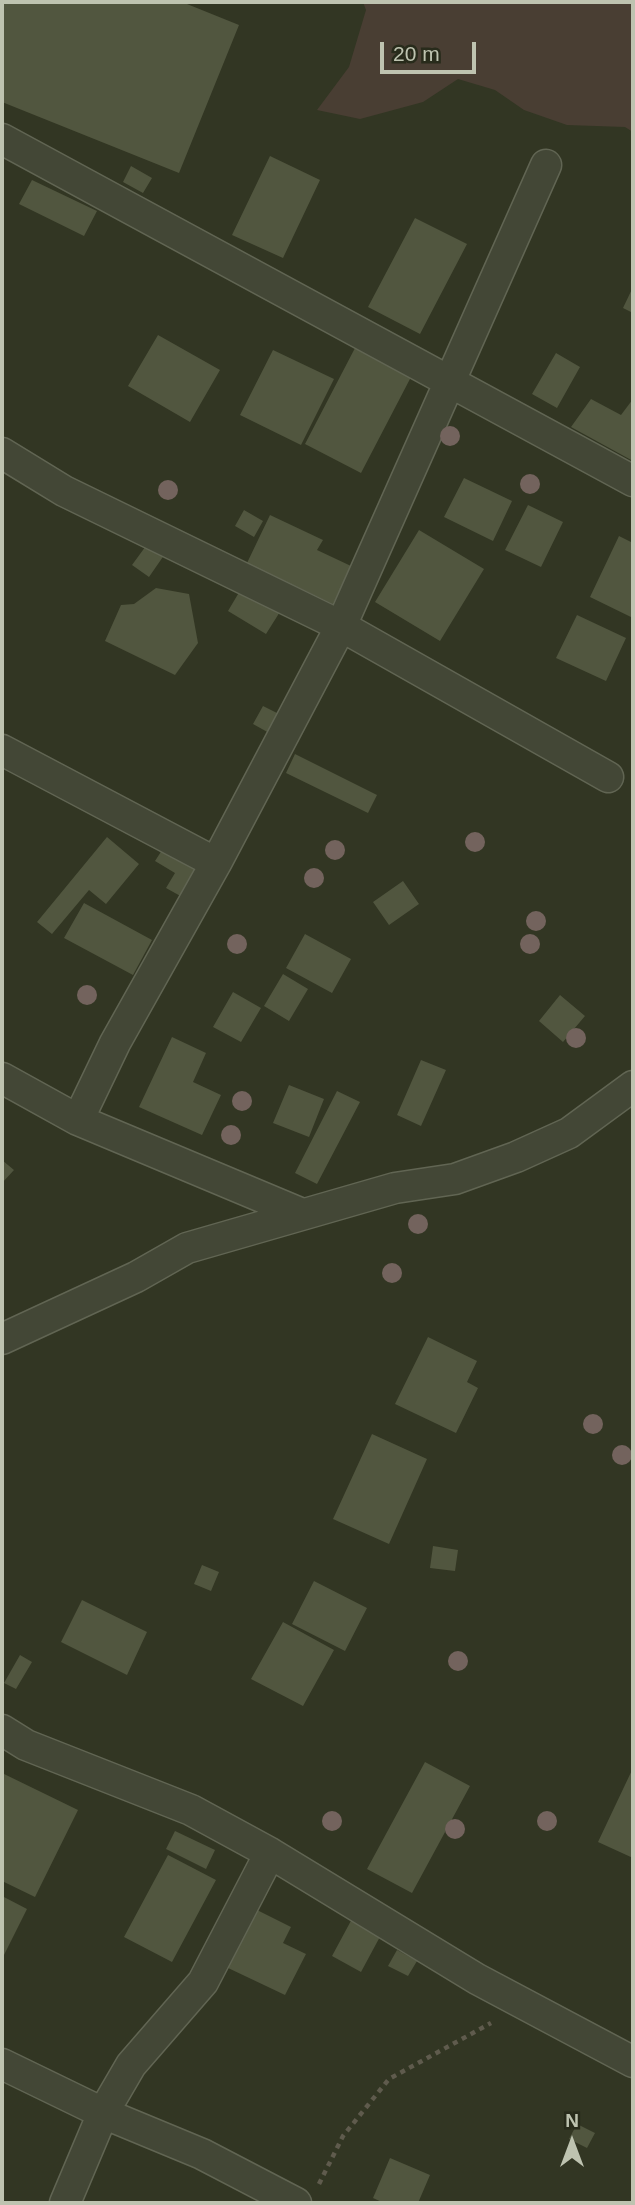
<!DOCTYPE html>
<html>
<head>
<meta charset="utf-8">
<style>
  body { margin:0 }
  #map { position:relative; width:635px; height:2205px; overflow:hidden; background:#323623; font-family:Arial,sans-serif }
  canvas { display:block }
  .frame { position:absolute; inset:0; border:4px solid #bec3b0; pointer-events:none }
  .north { position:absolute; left:537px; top:2107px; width:70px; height:70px; -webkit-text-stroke:5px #282b1b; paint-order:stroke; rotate:0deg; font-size:19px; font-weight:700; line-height:28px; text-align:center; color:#bec3b0 }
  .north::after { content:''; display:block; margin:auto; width:24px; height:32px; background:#bec3b0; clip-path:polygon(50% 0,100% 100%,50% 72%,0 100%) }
  .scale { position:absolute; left:380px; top:42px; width:96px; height:32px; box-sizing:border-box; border:4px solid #bec3b0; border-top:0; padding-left:9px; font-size:21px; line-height:24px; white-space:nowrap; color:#bec3b0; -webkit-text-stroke:5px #282b1b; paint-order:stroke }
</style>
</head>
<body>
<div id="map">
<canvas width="635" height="2205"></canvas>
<div class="frame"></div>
<div class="north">N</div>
<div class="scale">20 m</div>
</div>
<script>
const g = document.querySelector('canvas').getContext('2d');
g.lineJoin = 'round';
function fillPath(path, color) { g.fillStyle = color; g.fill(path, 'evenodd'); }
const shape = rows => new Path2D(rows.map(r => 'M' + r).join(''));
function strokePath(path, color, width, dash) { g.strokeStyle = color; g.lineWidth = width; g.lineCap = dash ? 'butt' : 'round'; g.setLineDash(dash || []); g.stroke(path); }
const green = shape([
  [363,2,633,3,633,132,625,127,567,125,524,110,495,90,458,79,423,102,360,119,317,110,349,67,366,10]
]);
const building = shape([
  [2,2,182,2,239,25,179,173,2,102],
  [270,156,320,180,283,258,232,235],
  [131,166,152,178,143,193,123,182],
  [32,180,97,211,84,236,19,204],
  [415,218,467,244,420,334,368,307],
  [633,287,633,313,623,308],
  [158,335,220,370,190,422,128,386],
  [355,348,411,377,361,473,305,444],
  [273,350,334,379,301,445,240,415],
  [556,353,580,367,557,408,532,394],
  [591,399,621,415,633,399,633,461,571,427],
  [464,478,512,501,493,541,444,517],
  [528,505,563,522,541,567,505,550],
  [244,510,263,521,254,537,235,526],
  [270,515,323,540,317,550,351,566,333,604,247,563],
  [419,530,484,569,440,641,375,602],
  [619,536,633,543,633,618,590,597],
  [151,539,167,551,149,577,132,565],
  [244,584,283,607,266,634,228,611],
  [156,588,189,594,198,643,175,675,105,641,121,605,134,604],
  [577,615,626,638,606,681,556,658],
  [263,706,281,715,271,734,253,724],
  [295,754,377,795,368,813,286,773],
  [107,837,139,864,106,904,89,890,52,934,37,922],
  [164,847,202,869,184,898,166,888,175,873,155,861],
  [403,881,419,904,389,925,373,902],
  [84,903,152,940,133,975,64,938],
  [305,934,351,959,332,993,286,968],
  [283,974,308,989,289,1021,264,1006],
  [233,992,261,1008,241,1042,213,1027],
  [560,995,585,1016,563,1042,539,1021],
  [172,1037,206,1053,193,1082,221,1095,202,1135,139,1107],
  [421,1060,446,1070,421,1126,397,1115],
  [289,1085,324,1099,309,1137,273,1123],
  [337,1091,360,1102,317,1184,295,1173],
  [2,1160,14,1170,2,1183],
  [428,1337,477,1361,467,1382,478,1388,456,1433,395,1404],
  [372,1434,427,1459,389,1544,333,1519],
  [433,1546,458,1550,455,1571,430,1568],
  [202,1565,219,1572,211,1591,194,1584],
  [314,1581,367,1608,345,1651,292,1624],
  [82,1600,147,1632,127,1675,61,1642],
  [283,1622,334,1650,303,1706,251,1679],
  [20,1655,32,1662,16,1689,4,1683],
  [425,1762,470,1786,412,1893,367,1869],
  [633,1768,633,1858,598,1842],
  [2,1773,78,1810,35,1897,2,1881],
  [175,1831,215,1850,206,1869,166,1849],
  [168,1855,216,1880,172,1962,124,1937],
  [2,1896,27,1909,2,1959],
  [255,1909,291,1927,283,1943,306,1954,285,1995,226,1967],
  [353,1917,382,1933,361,1972,332,1956],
  [397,1950,417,1961,408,1976,388,1966],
  [577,2124,595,2133,587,2148,569,2139],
  [390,2158,430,2175,418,2203,384,2203,373,2198]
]);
const path = shape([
  [319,2184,343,2136,389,2079,491,2023]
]);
const minor = shape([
  [2,139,633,481],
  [2,453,64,491,341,626,608,777],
  [2,750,216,863],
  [2,1078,78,1120,300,1213],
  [78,1120,115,1043,216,863,341,626,546,165],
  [2,1339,136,1277,187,1248,395,1188,455,1179,516,1157,569,1133,633,1086],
  [2,1730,26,1745,191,1810,270,1853,477,1979,633,2062],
  [2,2064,103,2113,202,2154,296,2203],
  [65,2203,103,2113,131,2065,203,1982,270,1853]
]);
const trees = [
  [450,436],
  [530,484],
  [168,490],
  [475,842],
  [335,850],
  [314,878],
  [536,921],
  [237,944],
  [530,944],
  [87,995],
  [576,1038],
  [242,1101],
  [231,1135],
  [418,1224],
  [392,1273],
  [593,1424],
  [622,1455],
  [458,1661],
  [332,1821],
  [547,1821],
  [455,1829]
];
fillPath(green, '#493e33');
fillPath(building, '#51563f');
strokePath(minor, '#616553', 33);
strokePath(path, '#5f5b4d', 4.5, [5, 5]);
strokePath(minor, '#434736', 30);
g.fillStyle = '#73635d';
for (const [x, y] of trees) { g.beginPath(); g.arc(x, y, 10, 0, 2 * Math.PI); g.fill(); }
</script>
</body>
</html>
